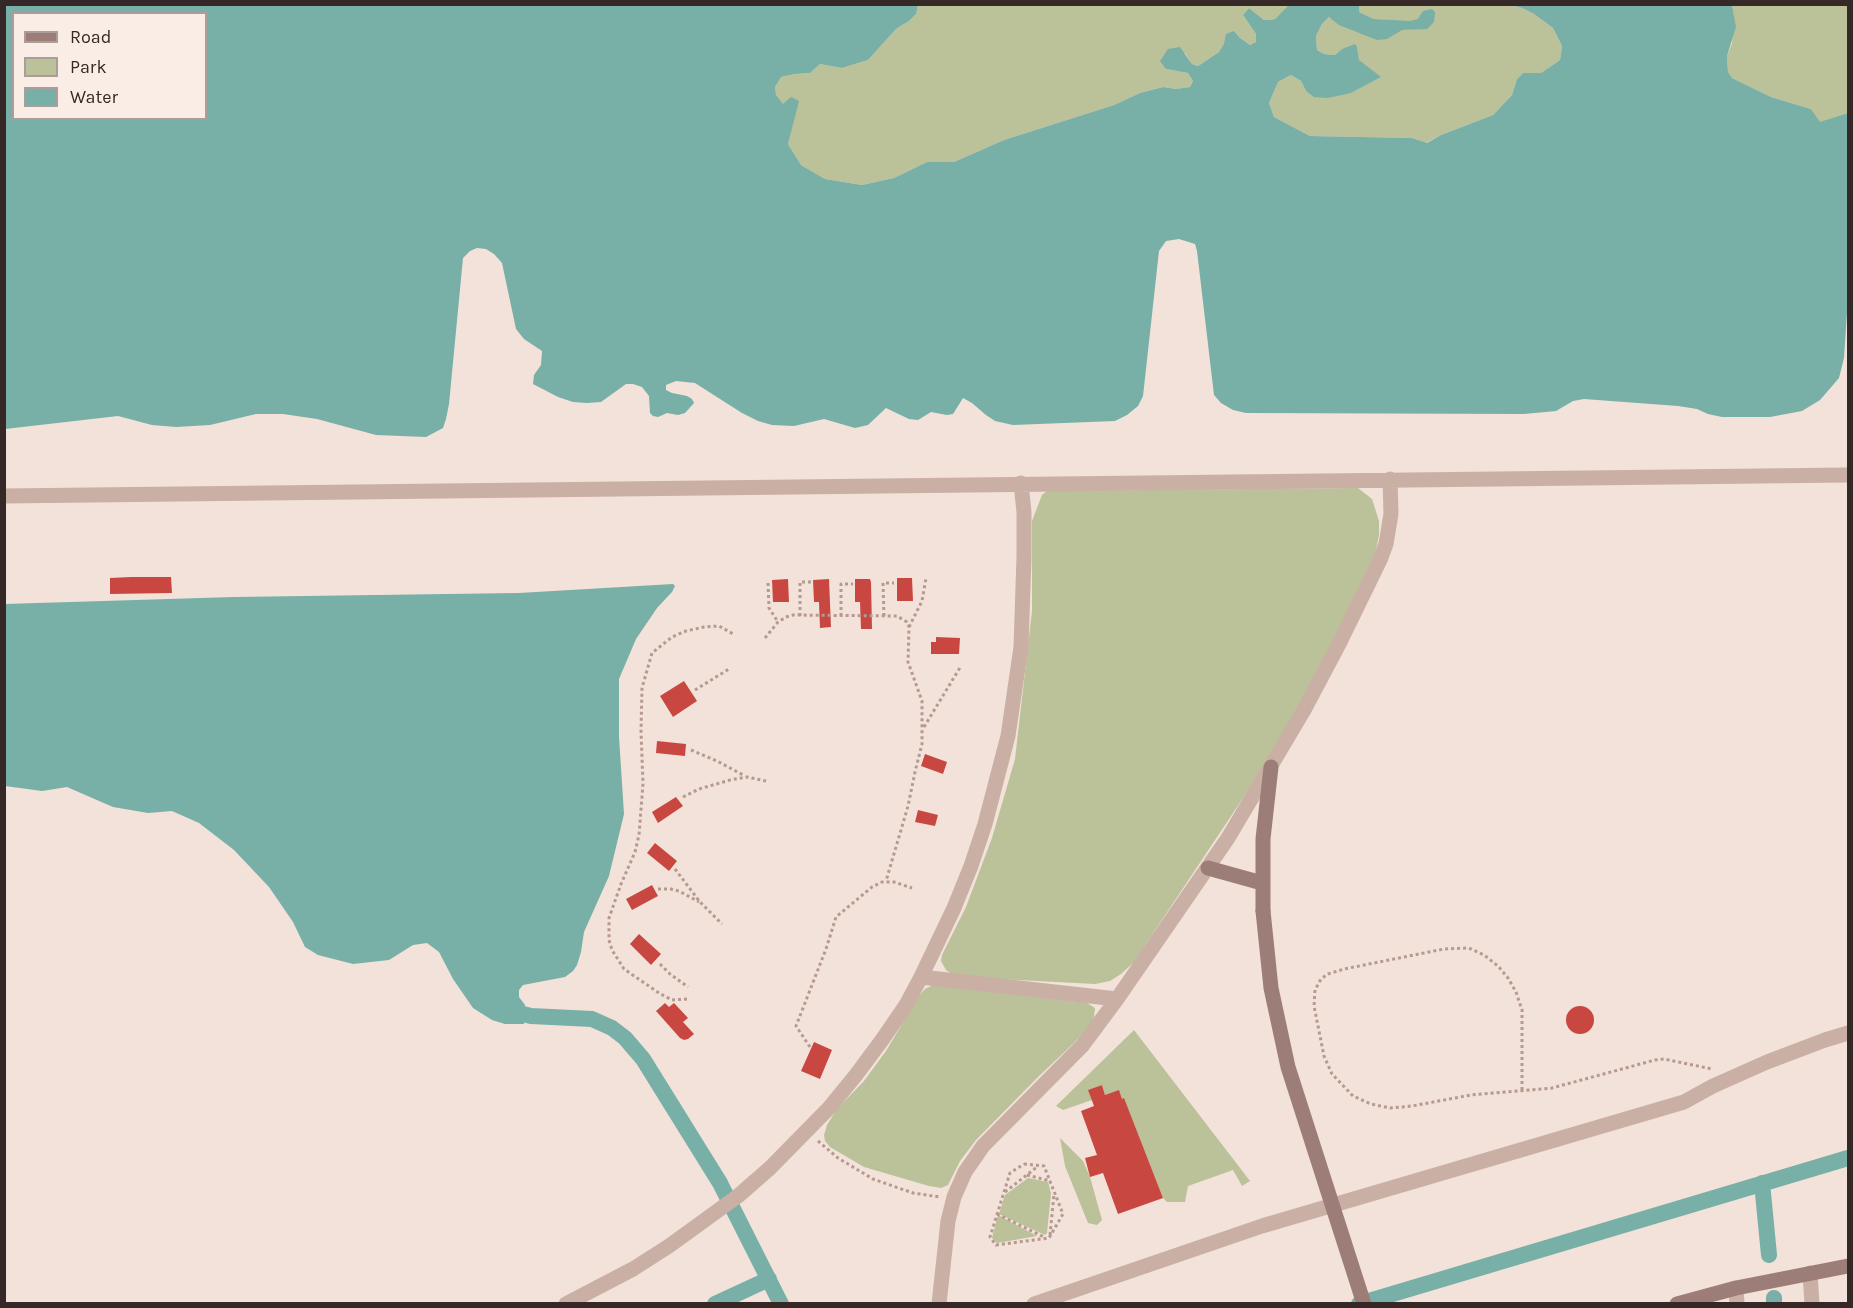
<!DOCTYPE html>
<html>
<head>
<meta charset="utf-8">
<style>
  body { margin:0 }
  #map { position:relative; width:1853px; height:1308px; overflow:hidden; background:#f2e2d9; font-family:Karla,sans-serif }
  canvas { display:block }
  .frame { position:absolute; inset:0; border:6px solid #362827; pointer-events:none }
  .legend { position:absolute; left:12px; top:12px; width:195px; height:108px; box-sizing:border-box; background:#f9ede6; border:2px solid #ab9e9a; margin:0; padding:8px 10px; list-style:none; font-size:18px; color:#362827 }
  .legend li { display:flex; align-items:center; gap:12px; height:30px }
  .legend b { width:30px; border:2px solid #ab9e9a }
</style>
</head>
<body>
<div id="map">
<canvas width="1853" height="1308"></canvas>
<div class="frame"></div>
<ul class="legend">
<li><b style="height:8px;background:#9d7d77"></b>Road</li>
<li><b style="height:16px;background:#bbc199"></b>Park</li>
<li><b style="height:16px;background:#78afa7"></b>Water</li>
</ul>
</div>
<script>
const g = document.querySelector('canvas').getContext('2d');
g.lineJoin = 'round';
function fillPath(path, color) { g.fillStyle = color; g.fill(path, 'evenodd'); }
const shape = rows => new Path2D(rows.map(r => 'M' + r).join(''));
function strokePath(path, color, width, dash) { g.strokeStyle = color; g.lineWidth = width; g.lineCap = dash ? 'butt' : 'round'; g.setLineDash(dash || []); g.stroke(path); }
const green = shape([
  [918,5,1289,5,1290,6,1275,19,1270,20,1264,20,1249,8,1243,15,1256,34,1256,42,1250,45,1240,38,1234,31,1219,52,1198,66,1192,64,1185,53,1166,69,1188,73,1193,81,1190,87,1176,89,1163,87,1140,93,1114,105,1004,140,954,162,927,162,894,178,862,185,825,179,801,165,788,144,798,101,783,105,776,95,775,87,781,77,795,74,810,73,820,64,842,68,868,60,896,29,909,21,916,14],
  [1359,5,1511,5,1522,8,1534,14,1553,28,1562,46,1560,60,1541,73,1523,73,1517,79,1512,95,1493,115,1441,135,1426,143,1412,138,1310,136,1274,117,1269,103,1278,82,1291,75,1301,81,1306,91,1351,93,1380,77,1358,60,1357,47,1342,49,1335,55,1324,54,1317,50,1316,36,1322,24,1329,17,1402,30,1414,29,1418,20,1410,22,1374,19,1359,12],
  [1732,5,1848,5,1848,113,1820,123,1811,109,1771,97,1732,78,1728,72,1727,56,1732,43,1734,17],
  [1358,488,1372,499,1379,521,1379,535,1375,555,1308,691,1247,792,1134,962,1121,974,1110,981,1095,984,979,978,953,975,946,970,941,961,942,955,966,907,992,838,1015,759,1032,611,1032,521,1042,495,1047,491],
  [933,985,1087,1003,1095,1008,1094,1017,1089,1026,1074,1043,1038,1077,976,1140,960,1161,948,1185,941,1188,929,1186,864,1167,830,1147,825,1141,824,1135,827,1125,837,1109,864,1081,886,1051,918,997,925,989],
  [1134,1030,1250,1181,1242,1186,1233,1170,1188,1186,1185,1202,1167,1202,1163,1198,1124,1099,1122,1099,1119,1091,1105,1095,1102,1085,1089,1090,1092,1100,1063,1110,1056,1106],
  [1060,1138,1083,1161,1090,1177,1102,1220,1097,1225,1088,1223,1065,1166],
  [1028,1178,1048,1182,1051,1193,1047,1233,1045,1235,999,1214,1005,1195],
  [998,1215,1037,1236,997,1243,992,1238]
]);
const water = shape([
  [1511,5,1732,5,1736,27,1727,56,1728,72,1732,78,1771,97,1811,109,1820,122,1848,113,1848,297,1844,358,1839,378,1820,400,1802,411,1770,417,1722,417,1708,414,1697,409,1678,406,1584,399,1573,401,1556,411,1524,414,1246,413,1233,410,1221,403,1214,395,1197,251,1195,244,1179,239,1166,241,1159,251,1143,396,1138,406,1127,415,1115,421,1013,425,995,421,986,415,972,403,963,398,953,414,947,415,931,412,918,420,909,419,886,408,868,425,855,428,824,419,794,426,772,425,758,421,742,413,695,383,676,381,666,385,666,390,672,393,687,396,692,399,694,403,685,413,678,415,667,413,658,417,653,416,650,413,649,396,642,387,633,384,626,384,601,402,587,403,573,402,558,397,533,384,534,375,541,365,542,351,524,339,516,329,502,263,494,254,486,249,477,248,470,251,463,258,449,404,446,419,443,428,426,437,376,435,317,419,283,414,256,414,210,425,176,427,152,425,118,416,5,429,5,5,918,5,916,14,909,21,896,29,868,60,842,68,820,64,810,73,795,74,781,77,775,87,776,95,783,104,791,97,799,101,788,144,801,165,825,179,862,185,894,178,927,162,954,162,1004,140,1114,105,1140,93,1163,87,1176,89,1190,87,1193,81,1188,73,1166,69,1160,61,1168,49,1180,47,1192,64,1198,66,1219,52,1224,44,1226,34,1234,31,1240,38,1250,45,1256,42,1256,34,1243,15,1249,8,1264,20,1270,20,1275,19,1289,5,1359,5,1359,12,1374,19,1410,21,1418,19,1423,11,1432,9,1435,12,1434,22,1427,29,1402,30,1387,39,1377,40,1339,25,1329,17,1322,24,1316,36,1317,50,1324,54,1335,55,1342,49,1355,44,1357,47,1359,60,1381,77,1351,93,1328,98,1314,97,1306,91,1301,81,1291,75,1278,82,1269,103,1274,117,1310,136,1412,138,1427,143,1441,135,1493,115,1512,95,1517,79,1523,73,1541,73,1560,60,1562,46,1553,28,1534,14,1522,8],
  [14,14,206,14,206,118,14,118],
  [673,584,675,586,672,592,657,608,636,639,619,679,619,737,624,814,609,876,584,932,581,952,577,965,573,971,565,977,523,985,519,990,519,997,525,1005,524,1024,505,1024,492,1020,473,1008,453,979,439,952,427,943,413,945,389,960,353,964,318,955,305,947,293,922,269,887,234,850,199,823,172,811,148,813,113,807,67,787,42,791,5,786,5,604,234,597,519,593]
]);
const canal = shape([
  [504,1006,515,1012,531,1016,592,1019,612,1028,625,1038,643,1059,720,1183,781,1304],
  [1762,1183,1769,1255],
  [1774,1298,1774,1304],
  [715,1304,769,1279],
  [1359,1304,1848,1158]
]);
const building = shape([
  [131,577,171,577,172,593,110,594,110,578],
  [897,578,912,578,913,601,897,601],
  [788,579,789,602,773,602,772,580],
  [829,579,831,627,820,628,819,602,814,602,813,580],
  [855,579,870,579,871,582,872,629,861,629,860,602,855,602],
  [936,637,960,638,959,654,931,654,931,642,936,642],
  [684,681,697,701,673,717,660,696],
  [657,741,686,744,685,756,656,753],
  [925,754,947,762,943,774,921,766],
  [676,797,683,806,658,823,652,812],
  [918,810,938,815,935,826,915,822],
  [655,843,677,861,669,871,647,853],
  [652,885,658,896,632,910,626,899],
  [639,934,661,954,651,965,630,944],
  [665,1003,669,1007,674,1003,688,1018,683,1022,694,1034,688,1039,684,1040,680,1038,656,1011],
  '1566 1020a14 14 0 1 1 28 0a14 14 0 1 1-28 0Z',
  [814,1042,832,1050,820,1079,801,1071],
  [1102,1085,1105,1095,1119,1090,1122,1099,1124,1098,1163,1198,1118,1214,1103,1173,1090,1177,1085,1158,1097,1155,1081,1111,1094,1106,1088,1090]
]);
const path = shape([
  [768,583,769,608,778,622],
  [800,616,800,582,812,582],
  [841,616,841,584,853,584],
  [884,616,883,583,894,583],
  [909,627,922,601,926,578],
  [765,638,778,622,786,617,793,615,897,616,907,622,909,627,908,662,922,701,922,744,915,772,908,806,886,881],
  [695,690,729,669],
  [924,727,961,666],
  [691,750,717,761,745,776],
  [683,797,699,789,730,780,747,777,766,781],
  [675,869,700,902,722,924],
  [658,889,671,889,679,891,699,902],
  [660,964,670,974,688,987],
  [687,999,672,1000,659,993,624,969,612,950,609,940,609,918,621,884,635,852,639,835,643,784,641,731,642,688,652,653,672,637,686,631,704,627,719,626,735,635],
  [810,1047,796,1026,826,949,836,917,872,887,882,882,894,882,912,888],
  [1522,1090,1522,1010,1516,992,1508,978,1498,966,1484,955,1469,948,1444,949,1344,969,1328,974,1321,979,1315,990,1314,1006,1324,1056,1332,1074,1353,1096,1371,1104,1390,1108,1412,1106,1471,1095,1552,1088,1655,1060,1664,1059,1712,1069],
  [818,1141,838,1158,873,1179,913,1193,940,1197],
  [1024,1164,1044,1166,1063,1214,1049,1238,996,1245,990,1237,1010,1173,1024,1164],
  [1027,1175,1050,1181],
  [1005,1192,1037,1167],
  [997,1214,1044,1237],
  [1050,1235,1054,1194]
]);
const street = shape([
  [4,496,1848,475],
  [921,977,1117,999],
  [1810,1273,1812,1304],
  [1736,1288,1737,1304],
  [566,1304,633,1269,669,1246,738,1196,770,1168,829,1108,856,1075,882,1040,906,1005,921,977,954,908,971,866,985,824,1008,736,1021,647,1024,557,1024,512,1021,483],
  [939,1304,948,1221,954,1197,965,1172,983,1146,1082,1046,1117,999,1228,838,1304,710,1339,644,1380,560,1386,544,1391,514,1390,479],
  [1034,1304,1262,1226,1684,1102,1713,1086,1767,1062,1825,1040,1848,1033]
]);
const secondary = shape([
  [1208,868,1262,883],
  [1263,911,1263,839,1271,767],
  [1677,1304,1736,1288,1848,1266]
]);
const secondaryBridge = shape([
  [1263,911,1271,988,1288,1067,1364,1304]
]);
fillPath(green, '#bbc199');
fillPath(water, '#78afa7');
strokePath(canal, '#78afa7', 16);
fillPath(building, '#c84841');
strokePath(path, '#b6998f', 3, [3, 3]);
strokePath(street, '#caafa5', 15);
strokePath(secondary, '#9d7d77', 15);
strokePath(secondaryBridge, '#9d7d77', 15);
</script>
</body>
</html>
